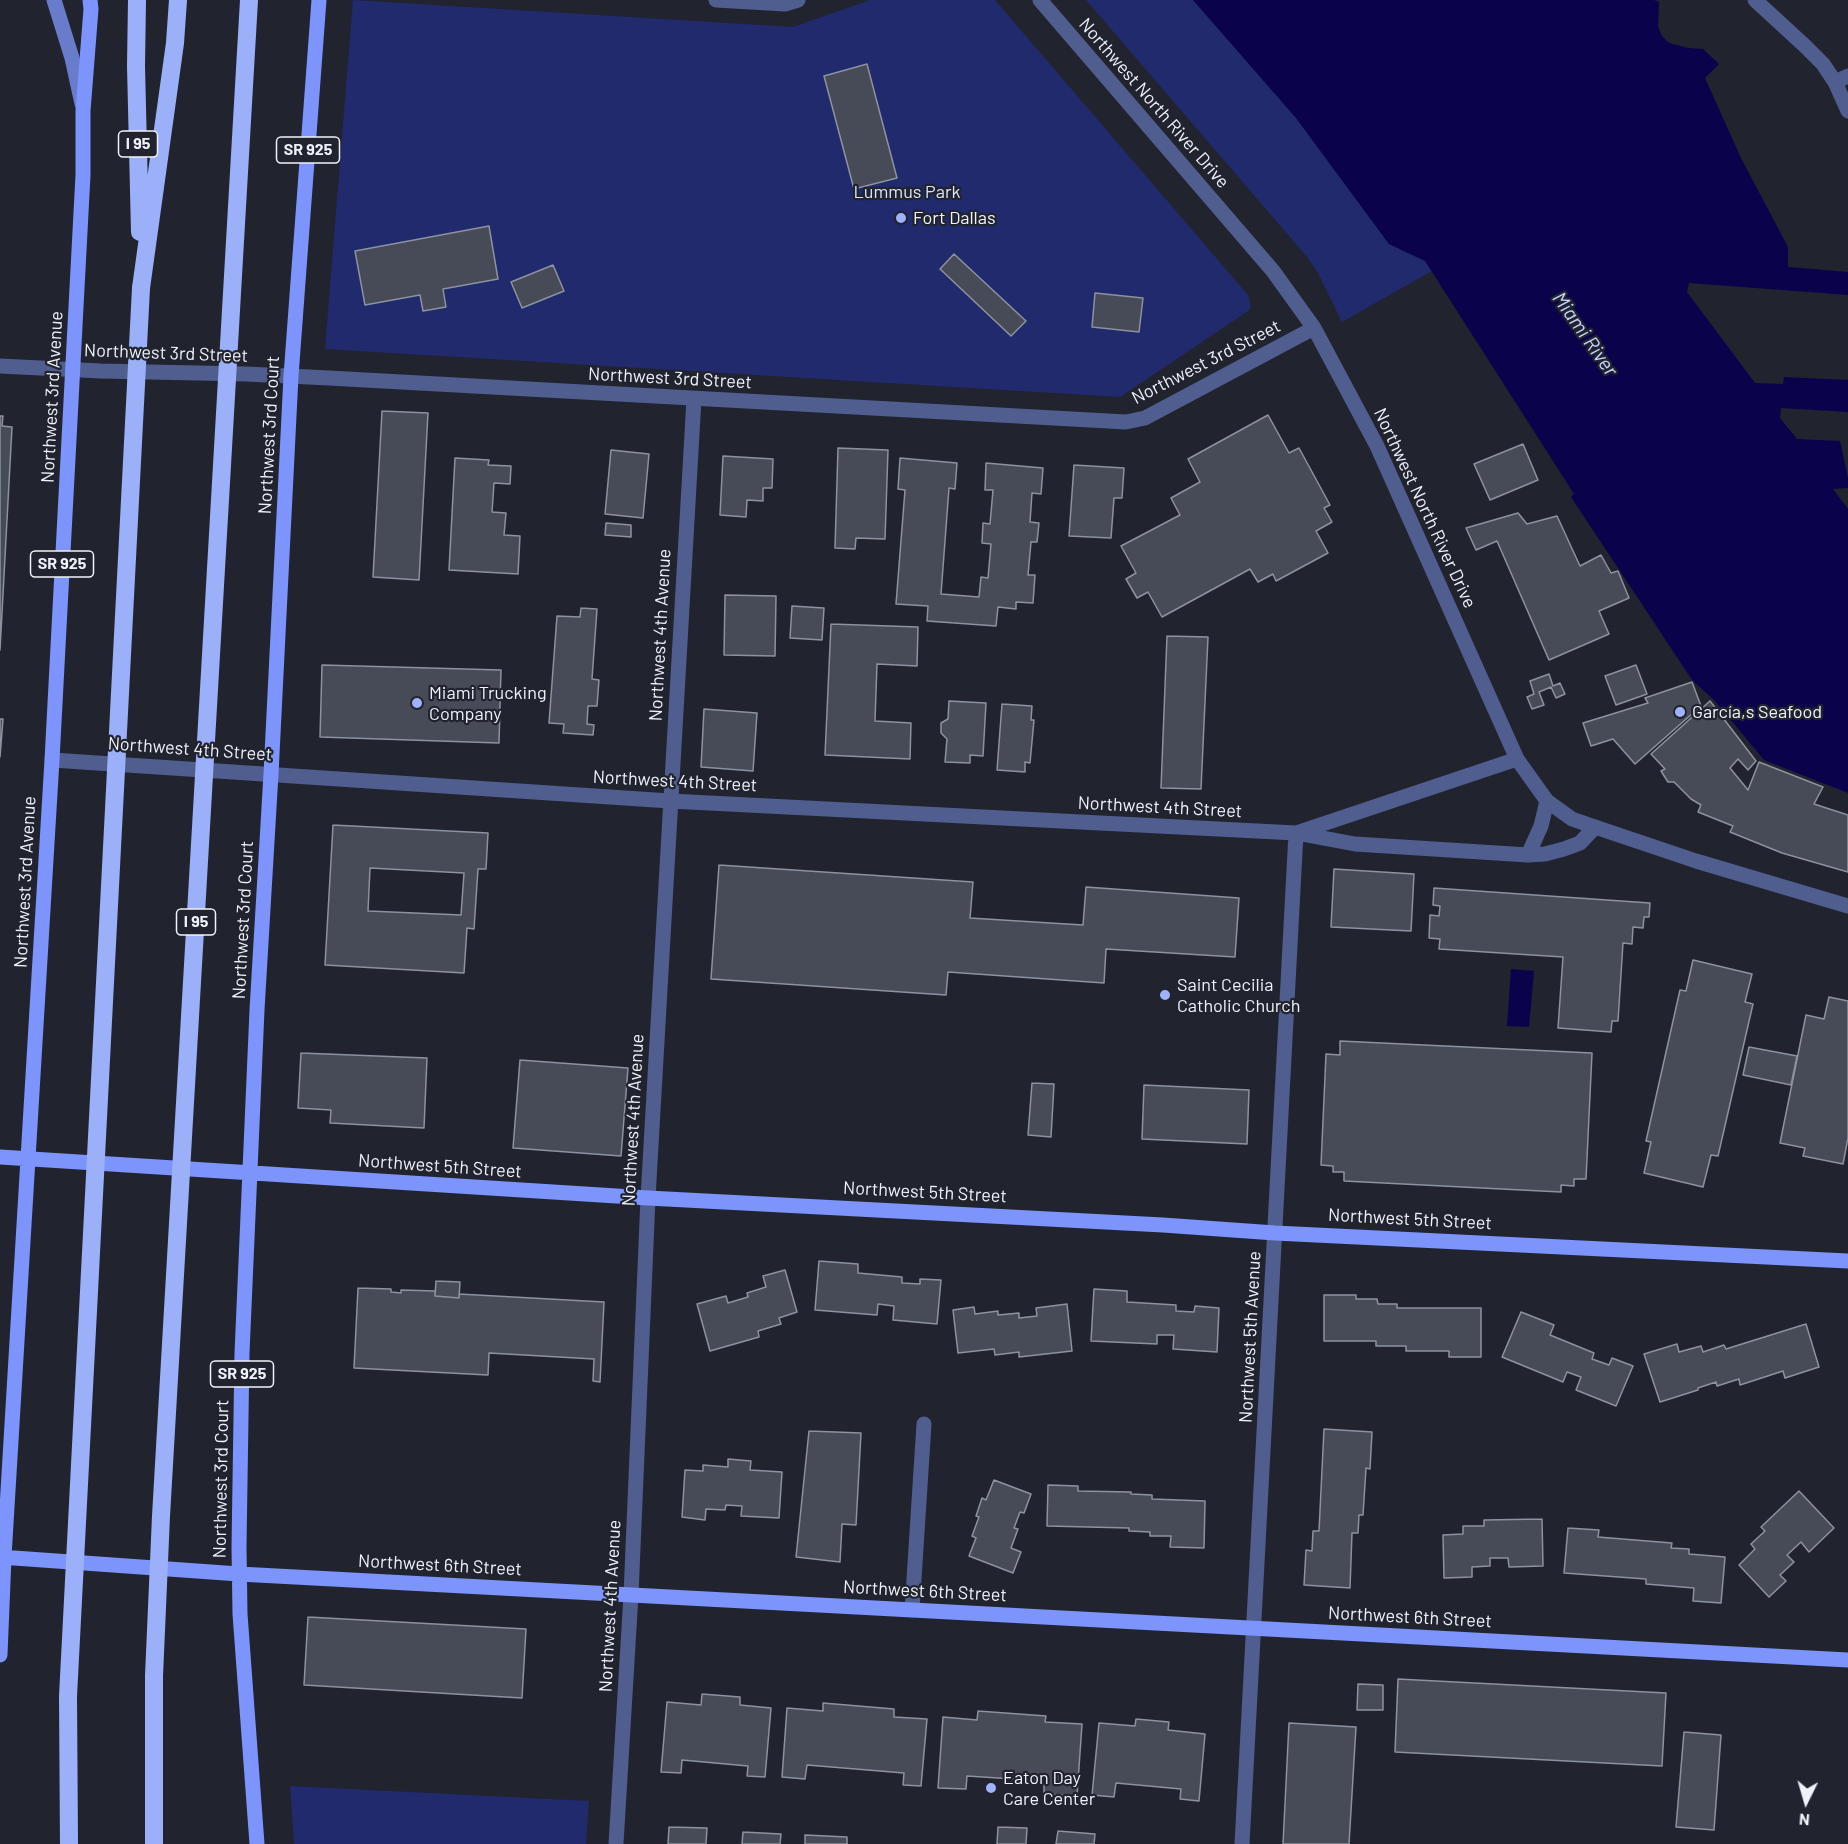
<!DOCTYPE html>
<html>
<head>
<meta charset="utf-8">
<style>
  body { margin:0 }
  #map { position:relative; width:1848px; height:1844px; overflow:hidden; background:#21242f; font-family:Barlow,sans-serif }
  canvas { display:block }
  .north { position:absolute; left:1776px; top:1772px; width:60px; height:60px; -webkit-text-stroke:4px #21242f; paint-order:stroke; rotate:185deg; font-size:16px; font-weight:700; line-height:24px; text-align:center; color:#eff2f9 }
  .north::after { content:''; display:block; margin:auto; width:21px; height:27px; background:#eff2f9; clip-path:polygon(50% 0,100% 100%,50% 72%,0 100%) }
</style>
</head>
<body>
<div id="map">
<canvas width="1848" height="1844"></canvas>
<div class="north">N</div>
</div>
<script>
const ctx = document.querySelector('canvas').getContext('2d');
ctx.lineJoin = 'round';
function fillPath(path, color) { ctx.fillStyle = color; ctx.fill(path, 'evenodd'); }
const shape = rows => new Path2D(rows.map(r => 'M' + r).join(''));
function stroke(path, color, width, dash) { ctx.strokeStyle = color; ctx.lineWidth = width; ctx.lineCap = dash ? 'butt' : 'round'; ctx.setLineDash(dash || []); ctx.stroke(path); }
function label(font, color, halo, rows, align = 'center') {
  ctx.font = font + ' Barlow,sans-serif'; ctx.lineWidth = 4.5; ctx.setLineDash([]); ctx.textBaseline = 'middle'; ctx.strokeStyle = halo; ctx.fillStyle = color; for (const [text, x, y, turn = 0] of rows) {
    ctx.save(); ctx.translate(x, y); ctx.rotate((+turn || 0) * Math.PI / 180); ctx.textAlign = isNaN(turn) ? turn : align; if (halo) ctx.strokeText(text, 0, 0); ctx.fillText(text, 0, 0); ctx.restore();
  }
}
fillPath(shape([
  [353,0,793,27,870,0,995,0,1248,295,1251,307,1248,311,1120,397,325,349],
  [1086,0,1193,0,1296,118,1389,244,1425,261,1432,271,1342,322,1318,273,1308,258],
  [290,1786,589,1801,586,1844,294,1844]
]), '#202a6c');
fillPath(shape([
  [1193,0,1654,0,1659,2,1658,26,1662,36,1669,43,1688,48,1703,49,1719,64,1705,78,1741,158,1788,247,1788,267,1848,272,1848,295,1689,283,1687,292,1755,383,1783,384,1784,377,1848,380,1848,412,1781,408,1780,418,1797,439,1840,441,1848,478,1848,488,1833,489,1848,509,1848,793,1764,760,1715,701,1692,680,1571,497,1574,494,1425,261,1389,244,1296,118],
  [1511,969,1534,971,1529,1027,1507,1026]
]), '#0a024b');
const building = shape([
  [867,64,897,178,854,189,824,76,867,64],
  [489,226,498,279,443,289,446,307,423,311,420,295,365,305,355,251,489,226],
  [954,254,1026,321,1011,336,940,269,954,254],
  [553,265,564,291,522,308,511,282,553,265],
  [1095,293,1143,298,1139,332,1092,327,1095,293],
  [382,411,428,413,419,580,373,577,382,411],
  [1268,415,1289,453,1299,448,1330,505,1324,508,1332,522,1316,531,1328,553,1276,581,1273,574,1258,582,1250,569,1162,617,1148,592,1137,598,1126,579,1136,573,1121,546,1180,515,1171,498,1200,482,1188,459,1268,415],
  [0,416,3,416,2,426,12,427,0,650,0,416],
  [1523,444,1538,480,1490,500,1474,464,1523,444],
  [838,448,888,450,885,539,856,538,855,549,835,548,838,448],
  [611,450,649,454,643,518,605,514,611,450],
  [723,456,773,459,772,488,763,488,763,501,747,500,746,517,720,515,723,456],
  [455,458,489,460,488,465,511,466,510,484,494,483,492,512,506,513,504,535,520,536,518,574,449,570,455,458],
  [900,458,957,463,955,489,949,488,941,594,979,597,981,577,988,578,991,544,982,543,983,523,990,524,993,490,985,490,986,463,1043,468,1041,494,1032,493,1030,522,1039,523,1037,542,1031,542,1028,575,1035,575,1033,603,1016,602,1016,609,998,607,996,626,927,621,928,606,896,604,905,490,898,489,900,458],
  [1074,465,1124,468,1122,498,1114,498,1111,538,1069,536,1074,465],
  [1518,513,1527,524,1557,516,1580,566,1601,555,1611,573,1618,571,1629,598,1599,611,1609,634,1549,660,1497,541,1476,550,1466,528,1518,513],
  [606,523,631,525,631,537,605,535,606,523],
  [725,595,776,596,775,656,724,655,725,595],
  [792,606,824,608,822,640,790,638,792,606],
  [581,608,597,609,592,679,599,680,597,706,588,706,587,724,594,725,593,735,563,733,564,724,549,723,557,616,580,617,581,608],
  [831,624,918,627,917,666,877,664,875,721,911,723,910,759,825,755,831,624],
  [1167,636,1208,637,1201,789,1161,788,1167,636],
  [322,665,501,670,499,743,320,737,322,665],
  [1636,665,1647,694,1616,705,1605,676,1636,665],
  [1549,674,1553,686,1560,683,1565,694,1556,698,1551,687,1539,692,1544,705,1532,709,1527,697,1534,694,1530,681,1549,674],
  [1692,682,1701,706,1635,764,1613,739,1591,746,1583,723,1648,703,1645,698,1692,682],
  [949,701,986,703,983,756,970,755,970,763,945,762,947,739,941,733,941,723,948,719,949,701],
  [1710,701,1756,761,1748,770,1738,759,1730,768,1748,790,1759,762,1823,787,1814,804,1848,815,1848,872,1782,853,1730,832,1733,826,1698,812,1701,805,1691,799,1674,782,1668,782,1661,771,1665,769,1651,754,1710,701],
  [1002,704,1032,706,1031,720,1034,720,1030,763,1025,762,1025,772,997,770,1002,704],
  [704,709,757,713,753,771,701,767,704,709],
  [0,719,3,719,0,757,0,719],
  [333,825,488,833,486,869,478,869,474,929,467,928,464,973,325,965,333,825],
  [370,868,464,873,461,915,368,911,370,868],
  [719,865,973,882,970,918,1083,925,1086,887,1239,898,1235,957,1106,949,1104,983,948,972,946,995,711,979,719,865],
  [1334,869,1414,874,1411,931,1331,927,1334,869],
  [1434,888,1650,903,1649,917,1644,917,1643,928,1633,927,1632,944,1623,943,1618,1021,1612,1021,1611,1032,1558,1028,1563,957,1439,949,1440,939,1429,938,1430,915,1439,916,1440,906,1433,905,1434,888],
  [1693,960,1752,974,1745,1002,1753,1004,1718,1156,1711,1155,1703,1187,1644,1173,1651,1142,1646,1141,1680,990,1686,991,1693,960],
  [1829,997,1848,1001,1848,1138,1843,1164,1803,1156,1805,1148,1780,1143,1806,1015,1824,1019,1829,997],
  [1340,1041,1592,1053,1586,1179,1574,1179,1574,1186,1561,1185,1561,1192,1344,1181,1344,1172,1333,1172,1333,1166,1321,1165,1326,1054,1340,1055,1340,1041],
  [1749,1047,1797,1056,1791,1085,1743,1075,1749,1047],
  [301,1053,427,1058,424,1128,330,1123,331,1110,298,1108,301,1053],
  [520,1060,628,1068,621,1156,513,1148,520,1060],
  [1032,1083,1054,1084,1051,1137,1028,1135,1032,1083],
  [1144,1085,1249,1090,1247,1144,1142,1139,1144,1085],
  [819,1261,858,1264,858,1273,902,1277,902,1283,920,1284,920,1279,941,1280,937,1324,893,1320,894,1306,878,1304,877,1315,815,1310,819,1261],
  [785,1270,797,1312,779,1318,781,1324,758,1331,759,1337,710,1351,697,1304,726,1296,728,1303,748,1297,747,1293,766,1287,763,1276,785,1270],
  [436,1281,460,1282,459,1298,435,1296,436,1281],
  [358,1288,391,1289,391,1292,401,1293,401,1290,435,1291,435,1296,459,1298,459,1294,604,1302,600,1382,593,1381,594,1359,489,1353,488,1375,354,1368,358,1288],
  [1094,1289,1127,1291,1127,1302,1176,1305,1176,1311,1194,1312,1195,1306,1219,1308,1217,1352,1173,1349,1174,1335,1157,1335,1157,1344,1091,1341,1094,1289],
  [1324,1295,1356,1295,1356,1299,1377,1299,1378,1304,1397,1304,1397,1308,1481,1308,1481,1357,1449,1357,1449,1351,1406,1351,1406,1346,1376,1346,1376,1341,1324,1341,1324,1295],
  [1067,1304,1072,1351,1019,1357,1019,1352,995,1355,994,1349,958,1353,953,1310,974,1307,975,1314,998,1311,998,1315,1019,1313,1019,1318,1037,1316,1036,1308,1067,1304],
  [1521,1312,1554,1325,1550,1335,1594,1353,1592,1359,1609,1365,1612,1358,1633,1366,1616,1406,1576,1390,1581,1377,1567,1372,1563,1382,1502,1357,1521,1312],
  [1806,1324,1819,1367,1785,1378,1783,1371,1740,1385,1739,1379,1717,1386,1716,1382,1698,1388,1698,1390,1660,1402,1644,1354,1677,1344,1679,1352,1701,1346,1703,1352,1724,1345,1726,1349,1806,1324],
  [1324,1429,1372,1432,1370,1469,1366,1468,1363,1515,1359,1515,1358,1533,1352,1533,1350,1588,1304,1585,1306,1550,1312,1551,1313,1531,1319,1531,1324,1429],
  [809,1431,861,1433,856,1525,842,1524,840,1562,796,1557,809,1431],
  [728,1459,751,1461,750,1470,782,1472,779,1518,741,1516,742,1506,726,1505,725,1510,706,1509,705,1520,682,1517,685,1470,703,1471,703,1465,728,1467,728,1459],
  [994,1480,1031,1494,1024,1513,1020,1512,1014,1528,1018,1529,1011,1548,1021,1552,1013,1573,969,1556,976,1538,972,1536,979,1517,976,1516,982,1498,986,1500,994,1480],
  [1048,1485,1078,1486,1078,1491,1131,1492,1131,1494,1152,1495,1152,1499,1205,1501,1204,1548,1170,1547,1171,1536,1150,1536,1150,1532,1129,1531,1129,1528,1047,1526,1048,1485],
  [1799,1491,1834,1528,1809,1552,1801,1542,1787,1555,1794,1562,1780,1575,1786,1581,1769,1597,1739,1565,1755,1549,1751,1544,1765,1531,1761,1527,1799,1491],
  [1542,1519,1543,1566,1509,1567,1508,1558,1490,1558,1490,1566,1472,1567,1472,1577,1444,1578,1443,1535,1463,1534,1463,1526,1484,1526,1484,1520,1542,1519],
  [1568,1528,1599,1530,1598,1537,1672,1543,1671,1548,1689,1549,1689,1554,1725,1557,1721,1603,1693,1601,1694,1588,1646,1584,1646,1579,1564,1573,1568,1528],
  [308,1617,526,1629,522,1698,304,1685,308,1617],
  [1398,1679,1666,1693,1662,1766,1395,1752,1398,1679],
  [1358,1684,1383,1685,1383,1710,1357,1710,1358,1684],
  [702,1694,740,1697,740,1705,771,1708,765,1777,747,1776,748,1766,682,1760,681,1773,661,1772,667,1702,701,1705,702,1694],
  [823,1703,894,1709,894,1717,927,1719,921,1786,903,1785,904,1773,807,1765,805,1779,782,1777,787,1708,823,1711,823,1703],
  [978,1711,1046,1716,1045,1722,1082,1724,1077,1796,1044,1794,1044,1781,967,1776,966,1789,938,1788,943,1717,977,1720,978,1711],
  [1136,1719,1169,1722,1168,1730,1205,1734,1199,1801,1180,1799,1181,1789,1116,1783,1114,1797,1092,1795,1099,1723,1135,1726,1136,1719],
  [1289,1723,1356,1727,1349,1844,1283,1844,1289,1723],
  [1684,1732,1721,1735,1714,1830,1676,1827,1684,1732],
  [669,1827,707,1828,706,1844,668,1844,669,1827],
  [998,1827,1027,1828,1026,1844,997,1844,998,1827],
  [1058,1831,1095,1834,1094,1844,1056,1844,1058,1831],
  [743,1832,781,1834,780,1844,742,1844,743,1832],
  [805,1835,847,1837,847,1844,805,1844,805,1835]
]);
fillPath(building, '#474b57');
stroke(building, '#8d92a0', 1.5);
stroke(shape([
  [1835,82,1848,76],
  [52,760,670,801,1296,833,1355,844,1528,855,1545,854,1564,849,1580,843,1595,827],
  [1296,833,1517,759],
  [1528,855,1541,826,1547,801],
  [912,1610,924,1424],
  [616,1844,631,1595,648,1198,694,399],
  [1242,1844,1296,833]
]), '#505d8f', 15);
stroke(shape([
  [716,0,785,4,798,0],
  [1040,0,1273,271,1314,328,1377,446,1517,759,1547,801,1572,819,1595,827,1696,861,1848,906],
  [1755,0,1805,46,1823,64,1835,82,1848,111],
  [0,366,101,371,246,374,329,378,1126,422,1145,418,1314,328]
]), '#505d8f', 15);
stroke(shape([
  [54,0,72,58,82,104]
]), '#697ccc', 15);
stroke(shape([
  [0,1157,648,1198,1163,1225,1275,1233,1848,1261],
  [0,1557,239,1574,1848,1660],
  [0,1655,4,1557,52,760,83,175,83,111,91,9,90,0],
  [257,1844,240,1614,239,1547,242,1353,257,1010,271,774,291,376,319,0]
]), '#7c94fc', 15);
stroke(shape([
  [137,0,136,66,140,232],
  [141,288,175,43,178,0]
]), '#9cb0fa', 18);
stroke(shape([
  [69,1844,68,1696,141,288],
  [154,1844,154,1676,161,1516,249,0]
]), '#9cb0fa', 18);
for (const [x, y, r, color] of [
  [901,218,6,"#9fb3fd"],
  [417,703,6,"#9fb3fd"],
  [1680,712,6,"#9fb3fd"],
  [1165,995,6,"#9fb3fd"],
  [991,1788,6,"#9fb3fd"]
]) { const dot = new Path2D(); dot.arc(x, y, r, 0, 2 * Math.PI); ctx.fillStyle = color; ctx.fill(dot); stroke(dot, '#21242f', 2); }
for (const [x, y, w] of [
  [138,144,39],
  [308,150,63],
  [62,564,63],
  [196,922,39],
  [242,1374,63]
]) { const box = new Path2D(); box.roundRect(x - w / 2, y - 13, w, 26, 4.5); ctx.fillStyle = '#21242f'; ctx.fill(box); stroke(box, '#eff2f9', 1.5); }
label('bold 16px', '#eff2f9', null, [
  ["I 95",138,144],
  ["SR 925",308,150],
  ["SR 925",62,564],
  ["I 95",196,922],
  ["SR 925",242,1374]
]);
label('18px', '#eff2f9', '#21242f', [
  ["Northwest North River Drive",1154,103,49],
  ["Northwest 3rd Street",166,353,2],
  ["Northwest 3rd Street",1206,362,-27],
  ["Northwest 3rd Street",670,378,3],
  ["Northwest 3rd Avenue",52,397,-87],
  ["Northwest 3rd Court",269,435,-87],
  ["Northwest North River Drive",1425,508,65],
  ["Northwest 4th Avenue",660,635,-87],
  ["Northwest 4th Street",190,749,4],
  ["Northwest 4th Street",675,781,3],
  ["Northwest 4th Street",1160,807,3],
  ["Northwest 3rd Avenue",25,882,-87],
  ["Northwest 3rd Court",243,920,-87],
  ["Northwest 4th Avenue",633,1120,-87],
  ["Northwest 5th Street",440,1166,4],
  ["Northwest 5th Street",925,1192,3],
  ["Northwest 5th Street",1410,1219,3],
  ["Northwest 5th Avenue",1250,1337,-87],
  ["Northwest 3rd Court",221,1479,-89],
  ["Northwest 6th Street",440,1565,3],
  ["Northwest 6th Street",925,1591,3],
  ["Northwest 4th Avenue",610,1606,-87],
  ["Northwest 6th Street",1410,1617,3]
]);
label('18px', '#dde4f9', '#21242f', [
  ["Lummus Park",907,192]
]);
label('18px', '#eff2f9', '#21242f', [
  ["Fort Dallas",913,218],
  ["Miami Trucking",429,693],
  ["Company",429,714],
  ["García,s Seafood",1692,712],
  ["Saint Cecilia",1177,985],
  ["Catholic Church",1177,1006],
  ["Eaton Day",1003,1778],
  ["Care Center",1003,1799]
], 'left');
label('italic 20px', '#c7d3fe', '#21242f', [
  ["Miami River",1585,334,55]
]);
</script>
</body>
</html>
